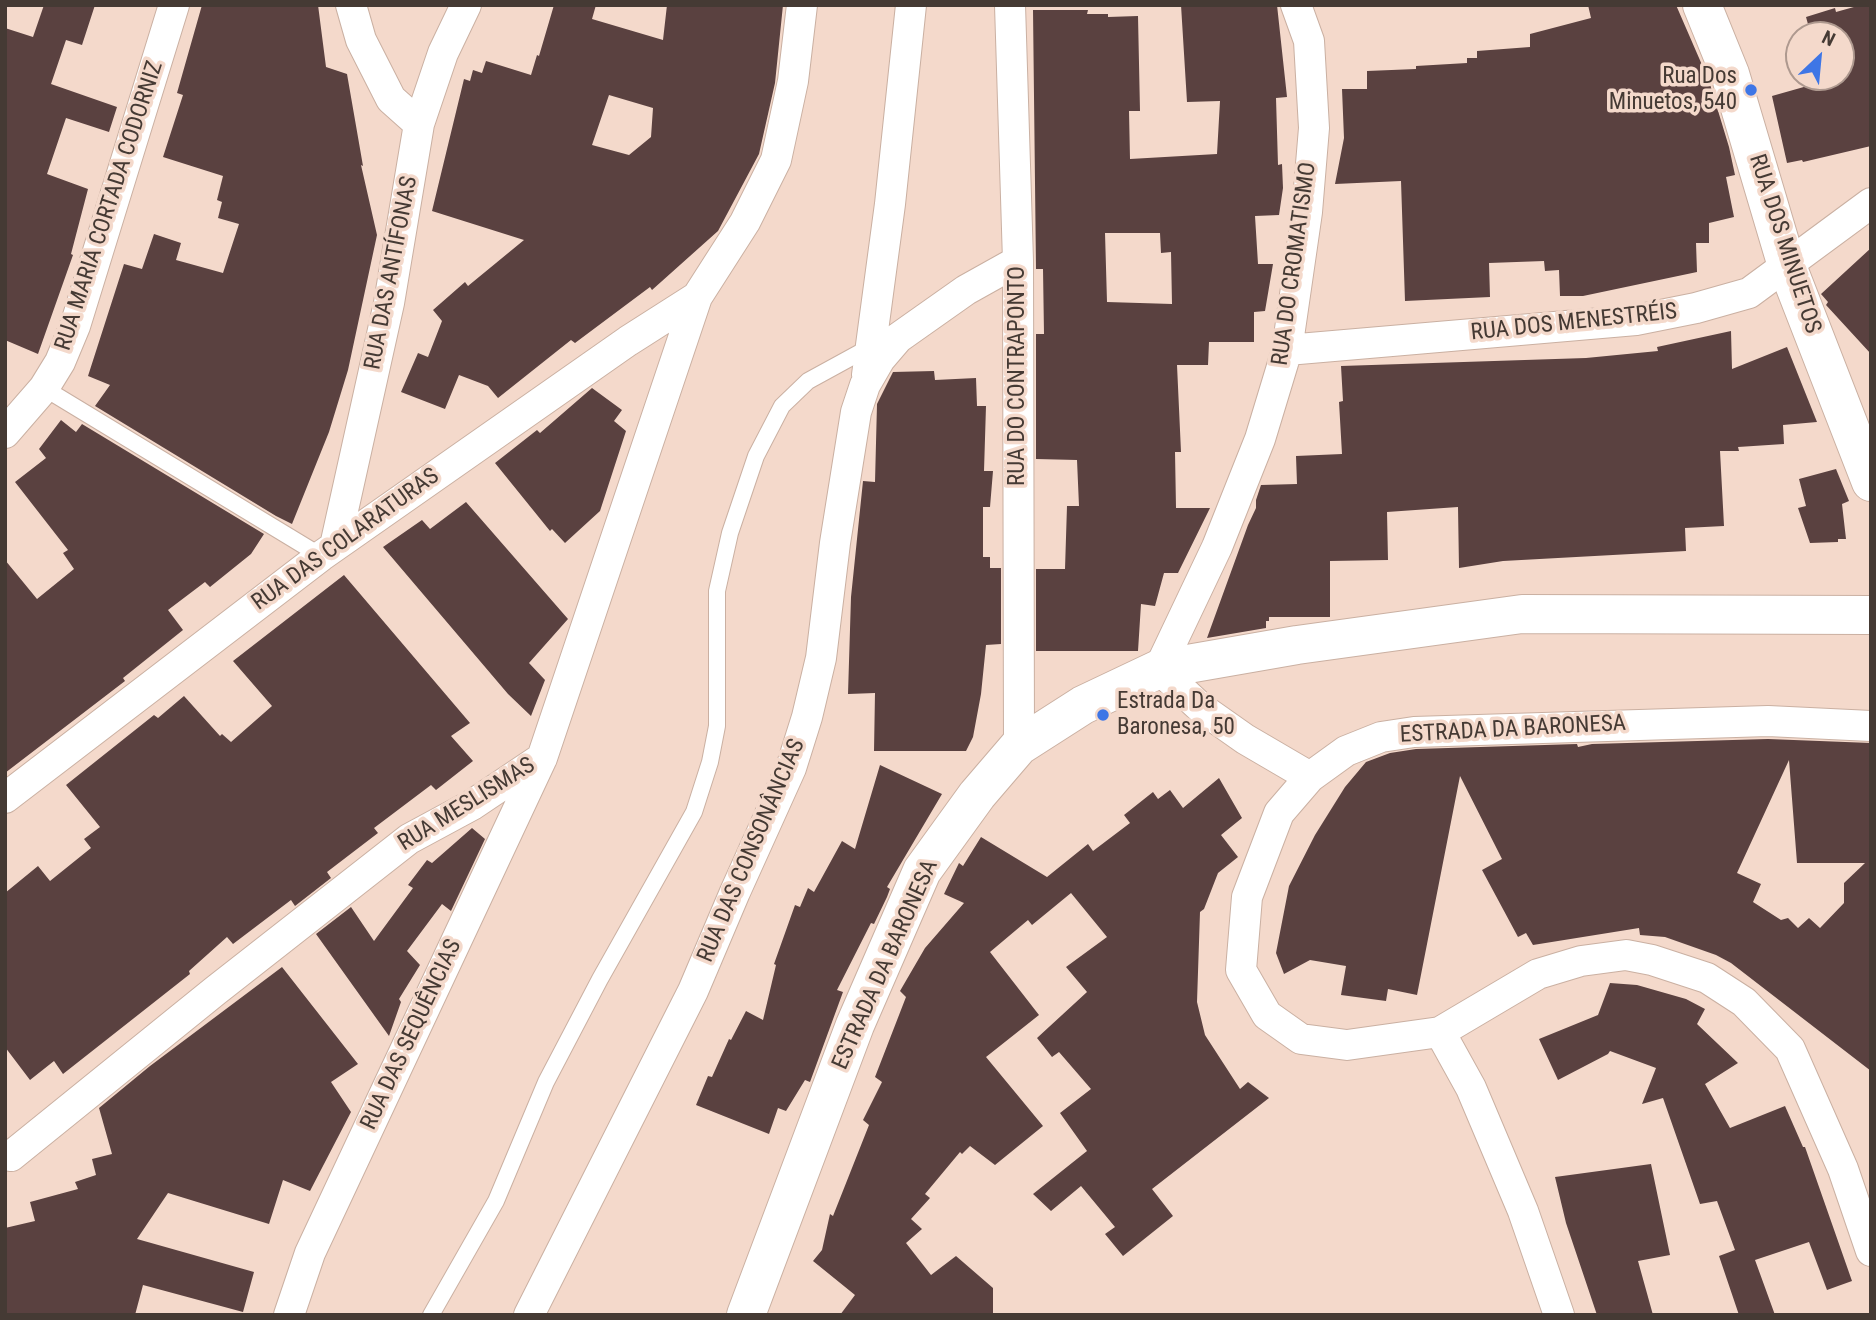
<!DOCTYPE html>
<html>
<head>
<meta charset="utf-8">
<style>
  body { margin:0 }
  #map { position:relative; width:1876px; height:1320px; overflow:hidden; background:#f4d9cb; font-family:"Roboto Condensed",sans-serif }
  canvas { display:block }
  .frame { position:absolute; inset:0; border:7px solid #453a34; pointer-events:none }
  .north { position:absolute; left:1785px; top:21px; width:70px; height:70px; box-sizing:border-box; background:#f4d9cb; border:2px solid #ae998f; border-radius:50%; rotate:26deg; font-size:19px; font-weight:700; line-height:28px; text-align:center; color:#453a34 }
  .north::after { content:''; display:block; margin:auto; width:24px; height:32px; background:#3e76e6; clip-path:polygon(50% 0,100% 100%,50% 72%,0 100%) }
</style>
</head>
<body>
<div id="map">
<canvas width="1876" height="1320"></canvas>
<div class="frame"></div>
<div class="north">N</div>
</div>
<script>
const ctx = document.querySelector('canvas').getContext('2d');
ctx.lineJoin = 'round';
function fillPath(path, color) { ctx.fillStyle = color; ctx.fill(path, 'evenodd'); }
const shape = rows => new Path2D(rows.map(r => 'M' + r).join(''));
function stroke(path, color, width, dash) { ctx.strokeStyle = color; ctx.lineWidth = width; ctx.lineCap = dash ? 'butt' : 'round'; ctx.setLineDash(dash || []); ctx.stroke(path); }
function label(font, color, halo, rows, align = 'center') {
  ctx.font = font + ' "Roboto Condensed",sans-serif'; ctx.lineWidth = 7; ctx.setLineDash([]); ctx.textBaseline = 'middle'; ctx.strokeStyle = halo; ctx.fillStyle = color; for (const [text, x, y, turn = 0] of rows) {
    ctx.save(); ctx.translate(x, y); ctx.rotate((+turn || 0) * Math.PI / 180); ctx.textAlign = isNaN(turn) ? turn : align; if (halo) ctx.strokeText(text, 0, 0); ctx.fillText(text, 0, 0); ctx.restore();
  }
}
fillPath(shape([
  [44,5,95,5,82,45,66,40,51,84,117,107,109,132,66,118,47,174,88,189,71,254,73,255,38,354,5,340,5,28,33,37],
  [202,5,318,5,326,67,347,74,363,166,361,165,377,235,348,370,329,432,292,524,276,516,95,406,110,385,88,376,124,264,142,269,154,234,181,243,176,260,223,273,239,224,218,218,222,202,217,200,223,176,163,157,183,95,177,93],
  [554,5,596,5,592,19,663,40,667,5,783,5,775,83,759,154,718,231,652,290,650,287,575,343,571,340,498,398,488,386,459,375,445,409,401,392,418,353,428,357,442,321,433,310,465,282,468,286,524,240,432,211,464,79,470,81,473,70,482,73,486,61,531,75,537,55,539,56],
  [609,95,653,108,651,137,629,155,592,145],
  [1181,5,1277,5,1287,97,1276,98,1278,165,1282,164,1283,188,1279,215,1255,216,1258,264,1273,264,1265,311,1254,312,1254,342,1209,342,1208,365,1177,365,1181,452,1175,452,1176,508,1210,508,1178,573,1164,573,1155,606,1141,604,1138,651,1036,651,1036,569,1065,569,1067,506,1079,506,1077,460,1036,459,1036,334,1044,334,1043,269,1036,269,1033,10,1088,10,1087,14,1108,14,1108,17,1138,16,1140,111,1129,111,1130,159,1217,154,1220,101,1187,102],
  [1105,233,1160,233,1161,253,1171,252,1172,304,1107,302],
  [1588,5,1676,5,1709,81,1729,147,1735,175,1726,177,1734,217,1709,223,1709,243,1696,243,1697,272,1583,296,1560,296,1559,270,1545,271,1544,261,1489,263,1490,297,1405,301,1401,181,1335,184,1344,138,1342,89,1367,89,1367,71,1416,69,1416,66,1467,63,1467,58,1477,58,1477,51,1530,47,1530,34,1591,18],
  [1861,5,1871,5,1871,146,1803,162,1802,160,1787,163,1772,96,1825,81,1824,77,1841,77,1841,35,1811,35,1806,17,1835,8,1836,12],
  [1871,248,1871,354,1826,305,1828,302,1821,294],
  [1731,331,1732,369,1787,347,1817,422,1783,425,1784,444,1738,447,1739,451,1720,451,1724,526,1685,528,1686,551,1503,561,1459,568,1458,507,1387,512,1388,560,1330,561,1330,617,1269,617,1269,621,1266,621,1266,628,1207,638,1248,525,1256,508,1256,500,1261,485,1297,484,1296,456,1342,454,1339,402,1343,401,1341,366,1586,358,1658,351,1657,347],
  [934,371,935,380,976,378,977,406,986,406,984,471,993,471,990,507,983,507,983,557,990,557,990,568,1001,568,1001,644,986,645,981,694,973,737,966,751,874,751,875,693,848,694,851,597,863,481,875,482,877,404,893,372],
  [592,388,622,410,614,421,626,431,600,511,565,543,552,529,550,531,495,463,537,430,540,433],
  [61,420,76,432,82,424,264,534,251,554,210,587,205,582,168,610,183,630,123,678,125,681,5,773,5,560,37,599,74,569,63,553,68,550,15,482,46,458,39,449],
  [1836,469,1849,501,1842,504,1846,539,1838,539,1838,542,1810,543,1798,508,1806,506,1799,479],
  [466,502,568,619,529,663,545,680,531,716,508,694,383,547,422,520,430,529],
  [344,575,470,723,451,736,473,761,436,790,431,785,374,828,378,833,327,872,331,878,295,906,291,900,233,944,227,937,189,971,190,974,63,1074,54,1061,30,1080,5,1047,5,893,38,866,50,881,91,848,84,839,100,827,66,785,154,715,158,718,184,696,220,736,222,734,231,742,272,706,233,661],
  [1768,739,1871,743,1871,1071,1731,963,1716,955,1665,937,1640,935,1639,928,1533,945,1526,933,1518,937,1482,870,1502,859,1460,776,1417,995,1388,989,1386,1001,1341,995,1346,966,1310,960,1284,974,1276,953,1289,886,1315,835,1345,787,1366,762,1390,753,1416,749,1577,744,1578,747,1592,744],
  [1789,760,1797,863,1865,863,1844,883,1844,903,1820,928,1809,918,1798,928,1788,918,1781,920,1753,902,1761,884,1737,873],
  [880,765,942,794,887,887,890,889,887,897,874,924,871,923,837,990,843,992,810,1082,805,1080,786,1111,778,1108,769,1134,696,1105,708,1076,712,1077,729,1039,731,1040,746,1011,763,1020,776,965,774,964,795,905,800,907,808,888,814,892,842,841,855,849],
  [1219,778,1242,818,1221,835,1238,857,1218,873,1204,909,1200,912,1197,1002,1205,1035,1240,1089,1248,1082,1269,1098,1152,1189,1173,1216,1123,1256,1105,1234,1115,1227,1081,1186,1051,1211,1033,1194,1087,1151,1060,1113,1091,1089,1059,1052,1052,1057,1037,1038,1087,992,1066,967,1107,937,1071,893,1032,925,1028,920,990,952,1039,1015,986,1057,1043,1126,995,1165,970,1146,962,1154,960,1152,925,1194,930,1198,911,1219,922,1229,906,1243,931,1275,956,1256,993,1288,993,1315,840,1315,855,1295,813,1261,822,1250,830,1214,833,1216,869,1125,863,1120,882,1082,875,1077,906,997,900,991,925,948,964,903,944,894,959,863,963,866,981,837,1047,877,1088,844,1093,851,1130,823,1124,815,1153,792,1158,799,1170,790,1183,808],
  [472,828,485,839,451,911,442,904,407,951,420,965,399,999,401,1002,389,1036,316,934,351,907,374,941,413,888,408,885,427,860,432,863],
  [282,967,358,1064,331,1082,351,1112,310,1191,283,1180,269,1224,168,1193,137,1239,254,1272,243,1312,143,1285,135,1315,5,1315,5,1228,35,1221,30,1202,78,1189,75,1182,96,1175,92,1159,112,1154,99,1108,150,1066],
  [1610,983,1637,985,1686,999,1705,1009,1697,1024,1738,1063,1705,1084,1730,1128,1785,1106,1803,1147,1805,1147,1852,1281,1827,1290,1809,1242,1755,1260,1775,1315,1739,1315,1719,1256,1735,1250,1717,1201,1700,1204,1663,1098,1642,1104,1656,1068,1610,1051,1608,1054,1558,1080,1539,1039,1598,1015],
  [1651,1164,1670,1255,1638,1261,1653,1315,1597,1315,1566,1223,1555,1177]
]), '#5a4140');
const lane = shape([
  [44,388,321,556],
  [431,1315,496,1201,546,1082,600,979,694,812,710,762,717,726,717,591,730,533,756,456,782,406,808,381,872,346]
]);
const street = shape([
  [351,5,361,40,391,99,419,124],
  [1010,5,1018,261,1019,746],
  [1296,5,1309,41,1314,128,1307,212,1287,350,1260,439,1217,547,1159,669,1201,708,1245,739,1310,777,1346,751,1381,737,1414,732,1768,721,1871,726],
  [1287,350,1636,320,1696,308,1749,293,1871,203],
  [867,375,890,204,911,5],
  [5,433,44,388,60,362,75,326,174,5],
  [335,546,389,303,419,124,443,53,466,5],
  [1310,777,1279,813,1247,897,1241,970,1267,1015,1301,1039,1347,1045,1440,1032,1471,1088,1523,1211,1559,1315],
  [5,798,321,556,628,341,697,297],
  [1440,1032,1538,974,1581,961,1626,955,1652,960,1707,978,1744,1002,1790,1049,1843,1169,1871,1251],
  [11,1156,215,991,409,839,472,805,542,758],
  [289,1315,310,1253,542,758,697,297,745,222,776,160,793,81,802,5],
  [529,1315,693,991,735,892,791,768,807,717,821,658,835,543,856,412,865,385,880,359,898,338,966,290,1018,261]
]);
const secondary = shape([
  [1702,5,1730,74,1787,266,1871,482],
  [746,1315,855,1025,922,871,977,795,1019,746,1083,705,1159,669,1297,645,1522,614,1871,615]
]);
stroke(lane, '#cab0a2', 18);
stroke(street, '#cab0a2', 32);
stroke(secondary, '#cab0a2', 40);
stroke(lane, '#fff', 16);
stroke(street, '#fff', 30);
stroke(secondary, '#fff', 38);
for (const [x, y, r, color] of [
  [1751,90,7,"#3e76e6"],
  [1103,715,7,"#3e76e6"]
]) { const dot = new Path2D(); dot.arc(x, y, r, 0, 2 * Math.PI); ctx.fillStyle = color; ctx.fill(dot); stroke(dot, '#f4d9cb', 2.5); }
label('23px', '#453a34', '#f4d9cb', [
  ["Rua Dos",1737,77],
  ["Minuetos, 540",1737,103],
  ["Estrada Da",1117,702,"left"],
  ["Baronesa, 50",1117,728,"left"]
], 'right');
label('23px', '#453a34', '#f4d9cb', [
  ["RUA MARIA CORTADA CODORNIZ",110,206,-72],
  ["RUA DOS MINUETOS",1784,244,72],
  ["RUA DO CROMATISMO",1295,264,-82],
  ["RUA DAS ANTÍFONAS",392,273,-79],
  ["RUA DOS MENESTRÉIS",1574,323,-6],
  ["RUA DO CONTRAPONTO",1018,376,-90],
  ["RUA DAS COLARATURAS",346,540,-36],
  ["ESTRADA DA BARONESA",1513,730,-3],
  ["RUA MESLISMAS",467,805,-32],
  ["RUA DAS CONSONÂNCIAS",752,851,-67],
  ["ESTRADA DA BARONESA",886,965,-66],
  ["RUA DAS SEQUÊNCIAS",412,1035,-65]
]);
</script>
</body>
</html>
